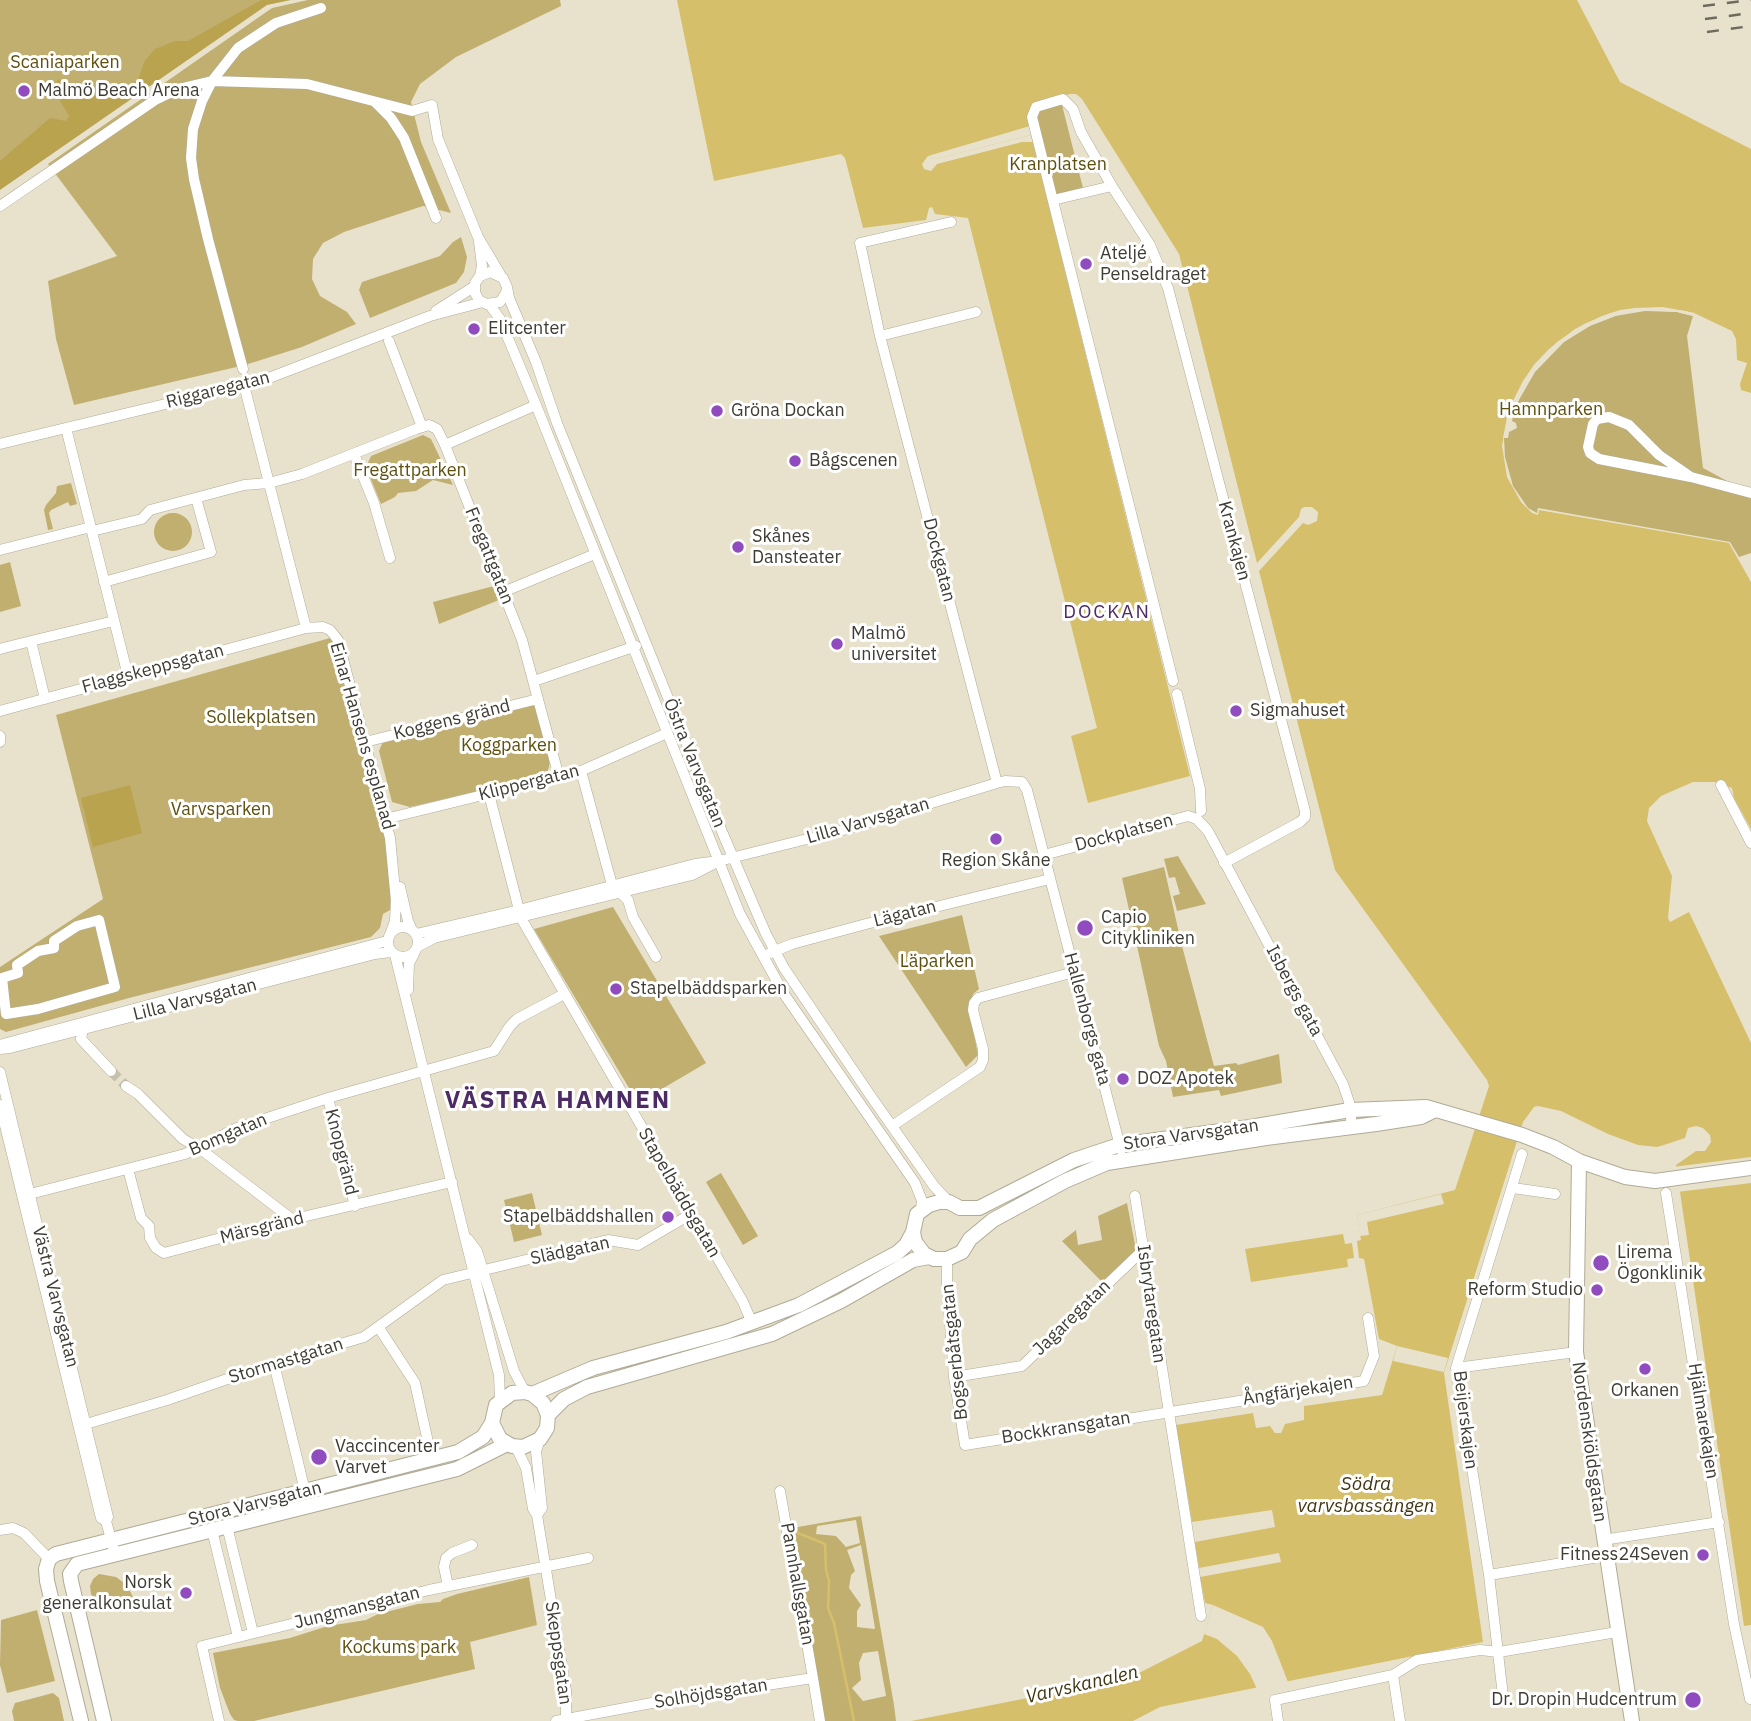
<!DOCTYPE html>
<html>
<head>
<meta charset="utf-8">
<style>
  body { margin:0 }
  canvas { display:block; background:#e8e2cd }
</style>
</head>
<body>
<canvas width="1751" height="1721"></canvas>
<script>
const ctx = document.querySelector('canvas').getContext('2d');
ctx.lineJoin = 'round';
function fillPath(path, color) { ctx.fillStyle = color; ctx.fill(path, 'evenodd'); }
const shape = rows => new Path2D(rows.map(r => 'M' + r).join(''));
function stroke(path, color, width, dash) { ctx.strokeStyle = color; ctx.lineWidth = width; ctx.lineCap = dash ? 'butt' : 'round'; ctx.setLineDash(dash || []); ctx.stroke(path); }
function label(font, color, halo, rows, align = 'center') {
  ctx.font = font + ' "IBM Plex Sans",sans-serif'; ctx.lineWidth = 6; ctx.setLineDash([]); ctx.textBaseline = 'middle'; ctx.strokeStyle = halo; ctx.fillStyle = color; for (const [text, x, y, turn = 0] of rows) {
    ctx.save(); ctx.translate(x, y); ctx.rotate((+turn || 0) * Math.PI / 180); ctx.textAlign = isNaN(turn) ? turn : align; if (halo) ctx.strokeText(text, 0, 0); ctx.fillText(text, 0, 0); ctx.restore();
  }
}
fillPath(shape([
  [0,0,278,0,266,2,0,187],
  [308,0,560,0,561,6,456,57,420,84,411,102,421,142,451,213,423,206,344,232,323,243,313,259,312,279,320,296,347,312,356,324,302,347,245,365,74,405,56,339,48,281,117,256,48,164,272,8],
  [1060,97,1083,188,1047,197,1031,135,1029,112,1031,107],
  [461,237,467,257,464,272,456,283,370,318,359,290,362,282,440,256,453,242],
  [1645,311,1677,312,1693,316,1687,336,1703,468,1751,494,1751,553,1739,557,1730,542,1538,508,1537,513,1528,508,1513,486,1505,457,1504,438,1508,438,1509,432,1517,428,1516,423,1512,421,1516,405,1535,372,1564,342,1590,326,1615,316],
  [423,435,431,439,453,485,433,480,416,491,398,493,395,497,381,504,366,467,371,456],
  [71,483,77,504,70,506,68,502,51,510,49,513,53,529,48,530,44,510,46,505,56,493,57,486],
  '154 532a19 19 0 1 1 38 0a19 19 0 1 1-38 0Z',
  [10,562,21,606,0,612,0,565],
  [494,586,499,600,439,624,433,602],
  [330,638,334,644,389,850,392,873,390,910,383,914,380,928,371,937,129,998,6,1032,0,1029,0,967,103,899,56,715],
  [527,703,538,708,550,762,547,775,410,807,392,802,379,751,384,739],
  [1178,856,1206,904,1177,911,1173,896,1180,894,1175,877,1169,878,1164,859],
  [1164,867,1182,946,1214,1066,1236,1063,1238,1065,1279,1054,1282,1083,1221,1096,1219,1090,1173,1097,1166,1061,1159,1046,1122,878],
  [613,907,706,1063,638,1103,534,929],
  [962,915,979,989,973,994,969,1008,978,1055,966,1067,879,936],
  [721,1173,758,1236,743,1245,706,1182],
  [532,1193,542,1235,514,1242,504,1200],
  [1127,1203,1136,1250,1102,1282,1062,1241,1076,1230,1078,1245,1102,1240,1098,1216],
  [861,1516,894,1705,896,1721,825,1721,792,1528],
  [856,1520,860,1543,846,1547,836,1536,816,1534,817,1526],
  [861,1545,875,1628,874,1629,857,1627,857,1611,861,1605,849,1588,851,1575,855,1571,847,1550],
  [878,1651,886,1696,863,1701,852,1688,861,1680,859,1663,863,1653],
  [99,1574,116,1577,127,1585,133,1597,130,1605,117,1609,97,1602,91,1594,90,1586,93,1579],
  [529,1577,537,1625,470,1642,475,1669,254,1721,238,1721,234,1720,230,1714,220,1688,213,1653,290,1638,328,1626,366,1620,378,1614,418,1604,440,1602,443,1599,457,1594],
  [37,1610,55,1681,7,1693,0,1665,1,1620],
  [53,1693,59,1698,64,1721,14,1721,12,1711,15,1703]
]), '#c1af6f');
fillPath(shape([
  [261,0,291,0,267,5,0,190,0,161,50,118,66,121,69,116,54,90,58,79,77,92,98,96,125,91,138,80,144,62,155,49,175,41,188,41],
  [130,785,142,833,93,847,81,798]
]), '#b9a34f');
fillPath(shape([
  [677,0,1577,0,1620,82,1751,149,1751,393,1741,390,1740,384,1747,363,1737,360,1736,339,1732,331,1694,313,1680,310,1636,308,1620,310,1602,316,1575,329,1549,349,1534,365,1513,401,1507,418,1502,446,1507,477,1521,502,1532,513,1538,515,1539,510,1729,543,1751,582,1751,829,1734,798,1732,788,1715,782,1693,782,1661,796,1649,808,1647,821,1672,876,1668,918,1670,922,1689,912,1751,1043,1751,1625,1744,1626,1676,1165,1696,1151,1705,1151,1711,1142,1710,1135,1703,1128,1696,1126,1688,1128,1685,1138,1664,1145,1657,1147,1638,1145,1608,1134,1561,1111,1538,1106,1534,1107,1523,1122,1444,1373,1483,1642,1160,1707,1133,1721,911,1721,1129,1678,1202,1641,1213,1605,1205,1603,1200,1577,1281,1562,1279,1553,1199,1568,1195,1542,1275,1527,1272,1510,1192,1522,1176,1425,1253,1413,1256,1428,1270,1426,1275,1433,1281,1433,1285,1424,1304,1420,1304,1406,1382,1395,1397,1346,1379,1339,1364,1259,1359,1258,1357,1241,1361,1240,1357,1215,1455,1190,1489,1086,1487,1080,1335,870,1259,571,1303,523,1308,525,1317,521,1318,512,1312,507,1304,507,1301,509,1299,517,1257,563,1179,254,1082,99,1076,94,1070,94,1035,103,1029,112,1031,135,935,159,928,156,922,164,924,169,931,171,937,164,1022,142,1033,142,1190,776,1088,803,1071,736,1097,728,968,218,935,214,932,207,929,208,926,220,863,228,845,158,841,154,714,181],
  [1343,1234,1345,1244,1352,1243,1354,1258,1347,1259,1348,1267,1251,1282,1245,1249]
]), '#d6bf6b');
fillPath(shape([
  [1030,126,1031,135,935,159,928,156],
  [1663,307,1694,313,1693,316,1677,312,1647,310,1621,314,1586,327,1559,345,1537,368,1526,383,1510,421,1506,425,1506,438,1503,438,1507,418,1513,401,1523,381,1534,365,1557,342,1584,324,1611,313,1636,308],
  [1751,1157,1751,1183,1677,1192,1673,1167],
  [1441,1194,1444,1204,1367,1222,1369,1235,1360,1236,1357,1215],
  [1397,1346,1448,1358,1444,1372,1393,1361],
  [1213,1605,1263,1627,1272,1641,1288,1682,1257,1689,1250,1674,1237,1656,1217,1639,1204,1634]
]), '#e8e2cd');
stroke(shape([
  [793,1531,825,1544,826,1570,829,1581,828,1608,834,1623,854,1721]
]), '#d6bf6b', 2.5);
stroke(shape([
  [111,1071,126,1086]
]), '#c6c1ae', 10, [10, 5]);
const street = shape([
  [375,102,391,118,404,138,436,218],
  [1053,200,1112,186],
  [0,206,155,100,178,89,212,81,307,84,412,111,432,105,438,139,478,237,500,274],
  [479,242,482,266,480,276,475,283,475,293,479,300,486,304,500,302,506,293,507,287,503,278,490,272,480,276],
  [507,287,509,298,536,362,557,423,723,834,766,934,784,968,870,1095,934,1186,949,1202],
  [489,304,500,319,536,405,740,914,784,994,915,1183,922,1201,921,1210],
  [436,311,475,286],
  [976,312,880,336,997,783],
  [880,336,860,243,951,222],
  [389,341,422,427],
  [243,369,208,239,194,179,191,158,193,129,202,101,212,81,238,48,276,23,321,8],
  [244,385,306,628,323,627,330,630,338,640,390,838,396,901,395,921,391,932],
  [66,428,128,676],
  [0,444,261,381,430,316,483,302],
  [445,445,536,405],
  [354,454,374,503,390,558],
  [1691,477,1659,455,1629,425,1609,417,1597,419,1593,424,1588,447,1590,453,1599,459,1691,477,1751,493],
  [92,531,142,519,150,510,244,485,269,483,302,474,416,429,429,425,437,429,445,445,522,640,559,777],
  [0,550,91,527],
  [104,582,211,552,196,498],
  [503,592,595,554],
  [31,641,114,621],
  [0,649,31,641,45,699],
  [534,681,636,646],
  [1173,681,1032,117,1036,107,1063,99,1073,109,1081,132,1113,188,1150,245,1168,288,1305,811,1305,817,1300,822,1224,863],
  [1177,694,1200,789,1201,811],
  [0,711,306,628],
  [0,736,0,742],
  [365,742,538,699],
  [581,771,612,885,628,900,633,917,656,957],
  [1721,785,1751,843],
  [489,794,519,910],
  [385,819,581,771,667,733],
  [1044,855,1188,816,1197,819,1208,831,1343,1084,1349,1102,1352,1126],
  [719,861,843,830,997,783,1005,781,1022,782,1027,790,1121,1150],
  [400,887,408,921,412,930],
  [521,918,743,1302,752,1323],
  [99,920,115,987,38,1009,6,1014,2,978,18,973,17,965,38,951,54,948,54,941,77,926,99,920],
  '388 942a15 15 0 1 1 30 0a15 15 0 1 1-30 0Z',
  [416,934,519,910,695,864,719,861,692,875,434,938,417,947],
  [770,953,792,944,866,924,1050,879],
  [395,955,499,1375,500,1400],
  [408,990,409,963,414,954],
  [83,1029,81,1039,111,1071],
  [0,1045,387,941],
  [0,1049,10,1048,375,954,391,952],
  [0,1072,108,1517,106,1521,115,1554],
  [126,1086,138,1094,183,1139,199,1148,293,1220],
  [328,1098,355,1206],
  [0,1105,101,1518,106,1521],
  [892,1126,980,1067,983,1060,983,1049,973,1010,974,1003,978,998,1074,972],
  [128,1169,141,1218,149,1226,150,1238,156,1248,164,1253,281,1222,452,1182],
  [1513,1188,1555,1194],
  [1666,1193,1734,1624,1750,1699],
  [30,1194,185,1154,237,1128,328,1098,494,1051,510,1026,517,1019,564,994],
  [1135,1196,1201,1616],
  [468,1239,477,1251,514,1371,525,1392],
  [947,1259,947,1284,954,1377,965,1445,1364,1381,1374,1356,1368,1318],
  [379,1328,415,1383,428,1442],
  [274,1364,305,1491],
  [1456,1368,1576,1352],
  [954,1377,1022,1366,1143,1250],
  [86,1424,167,1400,256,1369,364,1337,443,1280,608,1240,638,1245,691,1214],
  [516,1447,526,1468,533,1509,537,1515,566,1691,566,1721],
  [780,1491,813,1678],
  [537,1515,542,1508,536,1451,540,1439],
  [227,1526,253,1633],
  [0,1530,13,1528,24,1533,49,1559],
  [212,1530,238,1637],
  [1603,1540,1719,1522],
  [1489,1575,1593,1558],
  [448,1586,444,1567,446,1558,452,1553,472,1545],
  [1393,1675,1400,1721],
  [1503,1696,1489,1575,1456,1368,1522,1154],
  [219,1721,202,1646,429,1590,588,1558],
  [556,1721,668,1700,813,1678,820,1721],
  [1278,1721,1275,1700,1393,1675,1417,1660,1480,1650,1499,1652,1617,1632]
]);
const secondary = shape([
  [1579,1161,1576,1352,1632,1721],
  [913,1232,915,1242,924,1254,934,1259,947,1259,962,1252,970,1239,993,1220,1065,1181,1107,1163,1266,1138,1376,1124,1421,1117,1435,1110],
  [532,1394,593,1368,726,1332,799,1305,897,1253,906,1245,913,1232,917,1214,929,1205,939,1202,949,1202,960,1208,979,1208,1074,1160,1119,1145,1250,1127,1350,1110,1426,1107,1522,1135,1553,1147,1579,1161,1625,1177,1655,1181,1751,1168],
  [548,1415,564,1399,587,1387,772,1334,841,1301,913,1260,929,1257],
  [81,1721,47,1581,46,1569,49,1559,56,1554,458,1452,483,1437,492,1423,496,1405,512,1393,525,1392,532,1394,543,1403,548,1415,547,1428,540,1439,523,1447,512,1446,500,1439,492,1423],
  [104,1721,71,1581,70,1574,77,1564,457,1469,507,1444]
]);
stroke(street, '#b0ab96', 11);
stroke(secondary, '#b0ab96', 16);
stroke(street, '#fff', 10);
stroke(secondary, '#fff', 14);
stroke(shape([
  [1703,6,1751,0],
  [1705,19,1751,13],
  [1707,32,1751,26]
]), '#6d6a5e', 2.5, [12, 12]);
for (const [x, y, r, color] of [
  [24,91,7,"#904bbf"],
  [1086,264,7,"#904bbf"],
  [474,329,7,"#904bbf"],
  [717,411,7,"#904bbf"],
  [795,461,7,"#904bbf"],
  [738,547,7,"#904bbf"],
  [837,644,7,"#904bbf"],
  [1236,711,7,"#904bbf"],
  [996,839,7,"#904bbf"],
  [1085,928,9,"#904bbf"],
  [616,989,7,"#904bbf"],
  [1123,1079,7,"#904bbf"],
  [668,1217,7,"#904bbf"],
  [1601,1263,9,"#904bbf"],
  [1597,1290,7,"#904bbf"],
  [1645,1369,7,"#904bbf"],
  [319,1457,9,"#904bbf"],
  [1703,1555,7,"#904bbf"],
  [186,1593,7,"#904bbf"],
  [1693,1700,9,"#904bbf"]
]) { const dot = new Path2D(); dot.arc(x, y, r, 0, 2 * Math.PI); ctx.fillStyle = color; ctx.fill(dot); stroke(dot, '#fff', 2.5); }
label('18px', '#5f500e', '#fff', [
  ["Scaniaparken",65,63],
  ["Kranplatsen",1058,165],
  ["Hamnparken",1551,410],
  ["Fregattparken",410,471],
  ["Sollekplatsen",261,718],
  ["Koggparken",509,746],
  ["Varvsparken",221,810],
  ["Läparken",937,962],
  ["Kockums park",399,1648]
]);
label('18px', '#3e3c33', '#fff', [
  ["Malmö Beach Arena",38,91],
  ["Ateljé",1100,254],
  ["Penseldraget",1100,275],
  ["Elitcenter",488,329],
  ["Gröna Dockan",731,411],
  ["Bågscenen",809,461],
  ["Skånes",752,537],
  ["Dansteater",752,558],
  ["Malmö",851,634],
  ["universitet",851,655],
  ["Sigmahuset",1250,711],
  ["Region Skåne",996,861,"center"],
  ["Capio",1101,918],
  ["Citykliniken",1101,939],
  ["Stapelbäddsparken",630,989],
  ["DOZ Apotek",1137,1079],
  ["Stapelbäddshallen",654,1217,"right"],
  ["Lirema",1617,1253],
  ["Ögonklinik",1617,1274],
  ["Reform Studio",1583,1290,"right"],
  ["Orkanen",1645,1391,"center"],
  ["Vaccincenter",335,1447],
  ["Varvet",335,1468],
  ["Fitness24Seven",1689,1555,"right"],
  ["Norsk",172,1583,"right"],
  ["generalkonsulat",172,1604,"right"],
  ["Dr. Dropin Hudcentrum",1677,1700,"right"]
], 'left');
label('18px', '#3e3c33', '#fff', [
  ["Riggaregatan",218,390,-14],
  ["Krankajen",1234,541,75],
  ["Fregattgatan",489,556,68],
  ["Dockgatan",939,560,76],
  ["Flaggskeppsgatan",153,669,-15],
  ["Koggens gränd",452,720,-14],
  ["Einar Hansens esplanad",362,736,74],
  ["Östra Varvsgatan",694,763,68],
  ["Klippergatan",529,783,-14],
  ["Lilla Varvsgatan",868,821,-16],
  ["Dockplatsen",1124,833,-15],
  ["Lägatan",905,914,-14],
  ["Isbergs gata",1294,991,62],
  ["Lilla Varvsgatan",195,1000,-14],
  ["Hallenborgs gata",1087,1019,75],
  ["Bomgatan",228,1135,-23],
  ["Stora Varvsgatan",1191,1135,-8],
  ["Knopgränd",341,1152,76],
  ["Stapelbäddsgatan",679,1193,60],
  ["Märsgränd",262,1228,-14],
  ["Slädgatan",570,1251,-12],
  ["Västra Varvsgatan",55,1297,76],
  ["Isbrytaregatan",1151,1304,82],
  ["Jagaregatan",1072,1318,-44],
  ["Bogserbåtsgatan",955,1352,-96],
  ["Stormastgatan",286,1361,-17],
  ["Ångfärjekajen",1298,1391,-9],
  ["Beijerskajen",1465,1420,83],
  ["Hjälmarekajen",1703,1421,81],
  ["Bockkransgatan",1066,1428,-9],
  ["Nordenskiöldsgatan",1589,1442,82],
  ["Stora Varvsgatan",255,1504,-14],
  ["Pannhallsgatan",797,1584,80],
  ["Jungmansgatan",357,1608,-14],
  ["Skeppsgatan",558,1653,82],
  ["Solhöjdsgatan",711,1694,-9]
]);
ctx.letterSpacing = '2px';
label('19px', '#4d2c65', '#fff', [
  ["DOCKAN",1107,613]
]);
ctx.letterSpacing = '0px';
label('italic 19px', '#403712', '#fff', [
  ["Södra",1366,1485],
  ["varvsbassängen",1366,1507],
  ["Varvskanalen",1082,1685,-13]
]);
ctx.letterSpacing = '2px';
label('bold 24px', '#4d2c65', '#fff', [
  ["VÄSTRA HAMNEN",558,1101]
]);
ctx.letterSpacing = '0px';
</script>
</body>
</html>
